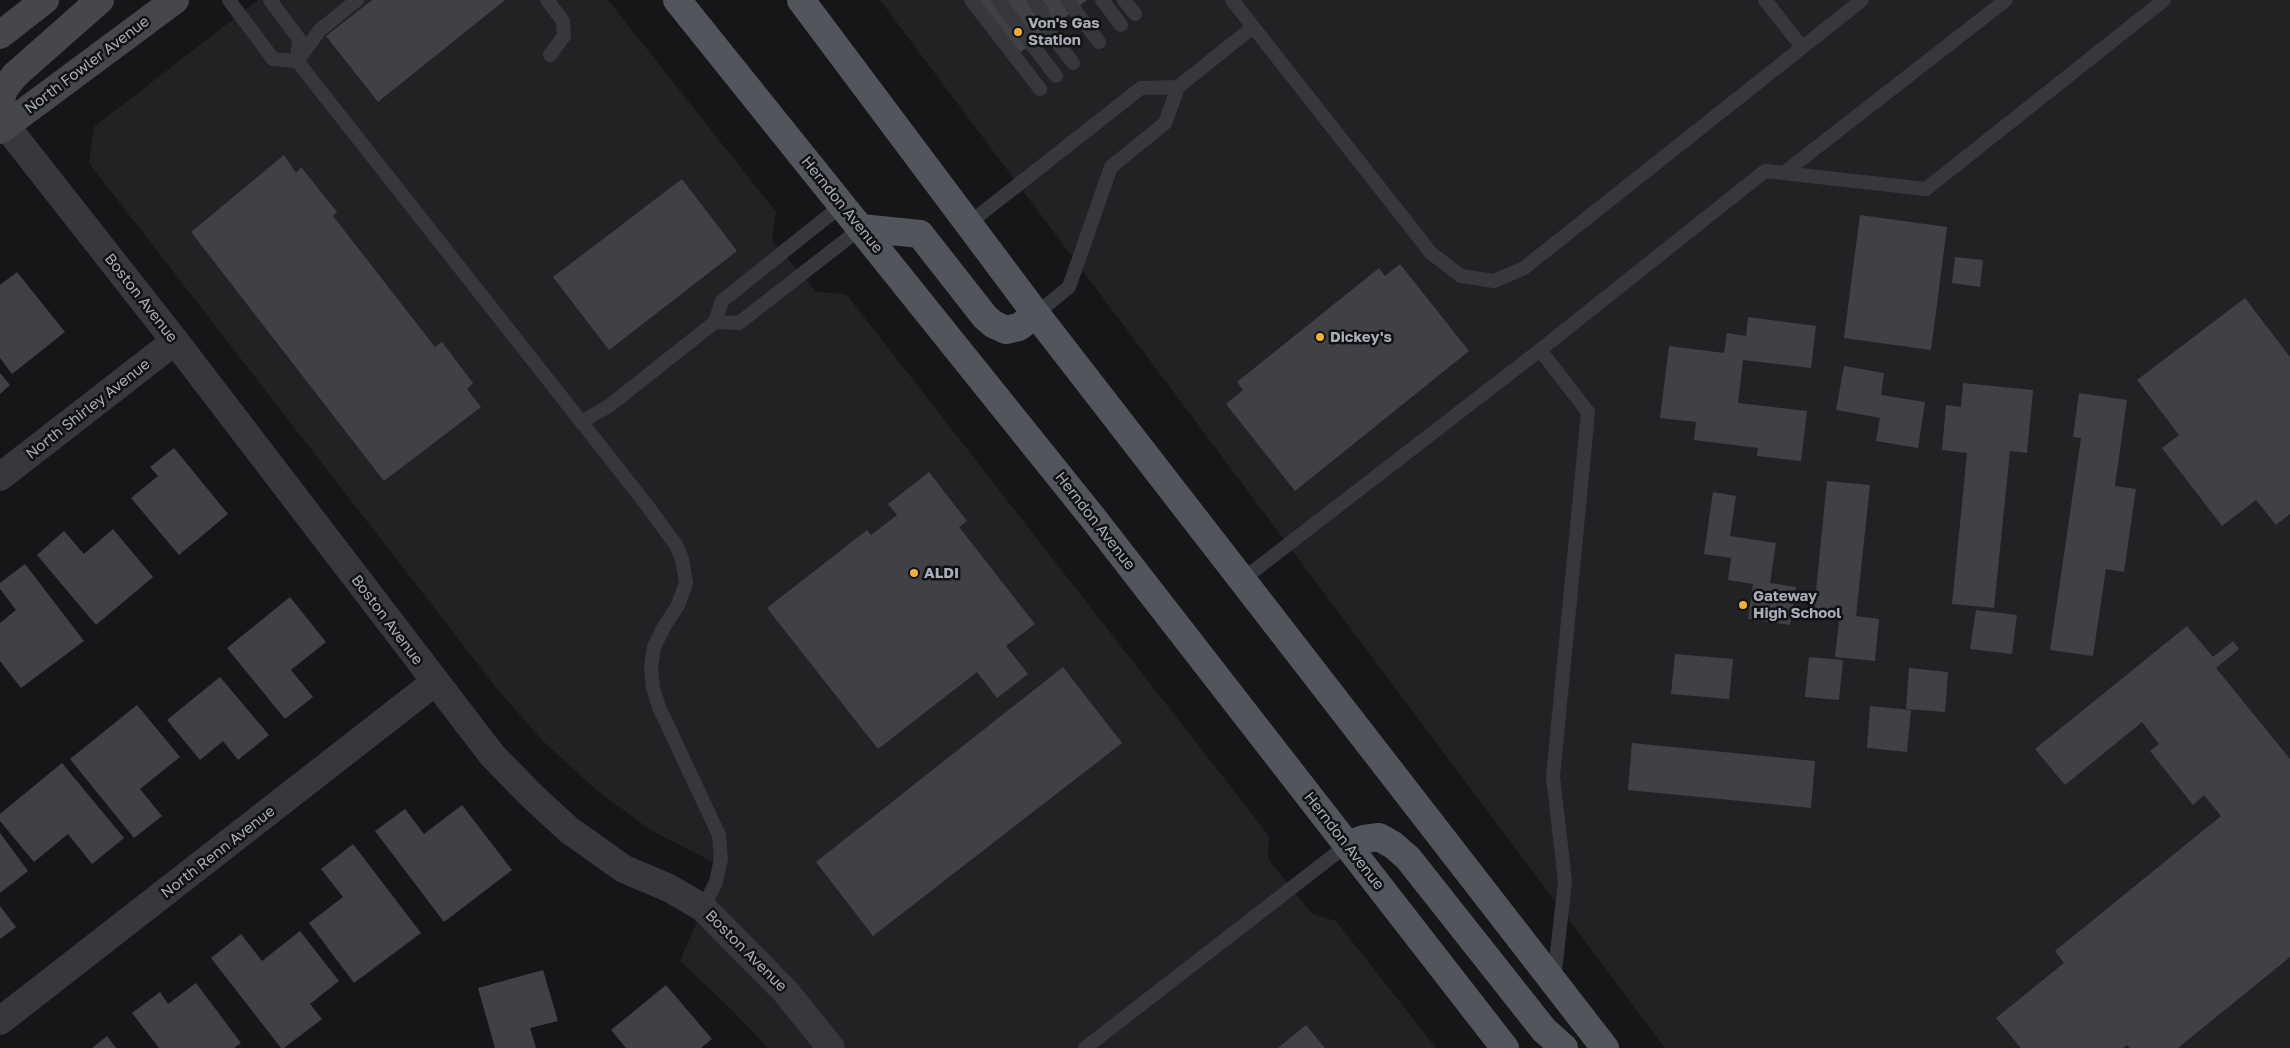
<!DOCTYPE html>
<html>
<head>
<meta charset="utf-8">
<style>
  body { margin:0 }
  canvas { display:block; background:#161618 }
</style>
</head>
<body>
<canvas width="2290" height="1048"></canvas>
<script>
const ctx = document.querySelector('canvas').getContext('2d');
ctx.lineJoin = 'round';
function fillPath(path, color) { ctx.fillStyle = color; ctx.fill(path, 'evenodd'); }
const shape = rows => new Path2D(rows.map(r => 'M' + r).join(''));
function stroke(path, color, width, dash) { ctx.strokeStyle = color; ctx.lineWidth = width; ctx.lineCap = dash ? 'butt' : 'round'; ctx.setLineDash(dash || []); ctx.stroke(path); }
function label(font, color, halo, rows, align = 'center') {
  ctx.font = font + ' "Golos Text",sans-serif'; ctx.lineWidth = 5; ctx.setLineDash([]); ctx.textBaseline = 'middle'; ctx.strokeStyle = halo; ctx.fillStyle = color; for (const [text, x, y, turn = 0] of rows) {
    ctx.save(); ctx.translate(x, y); ctx.rotate((+turn || 0) * Math.PI / 180); ctx.textAlign = isNaN(turn) ? turn : align; if (halo) ctx.strokeText(text, 0, 0); ctx.fillText(text, 0, 0); ctx.restore();
  }
}
fillPath(shape([
  [258,0,608,0,776,212,772,240,816,292,846,294,1269,836,1268,859,1312,914,1336,921,1436,1048,768,1048,731,1009,680,961,703,908,713,862,652,831,594,788,542,740,498,690,89,163,94,127],
  [880,0,2290,0,2290,1048,1665,1048]
]), '#222225');
fillPath(shape([
  [372,0,505,0,378,102,326,36],
  [970,0,1087,0,1011,60],
  [284,155,296,173,301,167,337,212,333,216,435,347,442,342,473,383,467,389,481,407,384,481,191,232],
  [682,179,737,251,609,350,553,277],
  [1860,215,1947,227,1931,350,1844,338],
  [1955,257,1983,260,1980,287,1952,283],
  [1400,264,1469,351,1295,491,1226,404,1243,390,1237,382,1379,268,1385,276],
  [17,272,65,332,12,374,0,358,0,285],
  [2245,298,2290,357,2290,514,2276,525,2256,500,2222,526,2162,448,2179,435,2137,380],
  [1748,317,1816,326,1811,368,1743,360,1738,403,1807,411,1801,461,1757,456,1758,448,1694,440,1696,422,1660,418,1669,346,1724,353,1727,333,1746,336],
  [1844,366,1884,373,1881,395,1925,402,1918,448,1876,441,1880,418,1836,410],
  [0,373,10,385,0,394],
  [1963,383,2033,390,2027,453,2010,451,1994,608,1952,604,1967,453,1942,450,1946,405,1961,407],
  [2079,393,2127,400,2115,486,2136,489,2124,572,2106,569,2093,656,2050,650,2081,438,2073,437],
  [174,448,228,514,179,555,131,498,158,476,150,467],
  [929,472,967,521,959,527,1035,624,1006,646,1028,674,997,698,977,672,878,749,767,608,867,530,871,535,897,515,888,504],
  [1827,481,1870,485,1856,616,1879,619,1875,661,1835,657,1840,613,1814,611],
  [1713,492,1736,496,1730,536,1776,543,1770,583,1796,587,1790,625,1748,619,1753,584,1728,580,1731,558,1704,554],
  [113,529,153,577,96,625,37,555,64,531,84,554],
  [25,564,84,641,21,688,0,661,0,623,16,610,0,589,0,583],
  [290,597,326,642,291,670,313,697,285,719,227,648],
  [1976,610,2017,615,2012,654,1970,649],
  [2187,626,2213,657,2233,641,2239,649,2216,668,2290,759,2290,957,2178,1048,2130,1048,2127,1045,2123,1048,2021,1048,1996,1018,2064,963,2055,951,2221,816,2204,795,2193,805,2150,751,2159,744,2142,722,2065,785,2035,749],
  [1675,654,1733,659,1729,699,1671,694],
  [1809,657,1843,660,1839,700,1805,697],
  [1063,667,1122,743,873,936,816,862],
  [1909,668,1948,672,1945,712,1906,709],
  [220,677,269,735,238,760,223,741,200,760,167,720],
  [137,705,180,757,140,789,162,816,134,838,70,759],
  [1870,706,1911,710,1907,752,1867,748],
  [1632,743,1815,761,1811,808,1628,790],
  [62,763,124,838,92,864,68,834,34,862,0,821,0,814],
  [462,805,512,870,444,922,375,831,405,809,424,834],
  [0,833,28,871,0,893],
  [353,844,421,933,354,983,309,923,343,897,321,869],
  [0,906,16,927,0,939],
  [300,931,339,981,310,1004,322,1019,284,1048,281,1048,211,958,241,934,262,961],
  [543,970,558,1021,530,1028,536,1048,495,1048,478,988],
  [196,983,241,1043,234,1048,159,1048,132,1013,160,992,168,1004],
  [666,985,712,1039,701,1048,626,1048,611,1030],
  [1306,1025,1325,1048,1278,1048],
  [107,1036,116,1048,92,1048]
]), '#404145');
stroke(shape([
  [229,0,273,59,297,61],
  [270,0,299,39,297,61,646,504,676,545,682,559,686,583,678,605,664,627,654,647,651,667,653,688,659,707,719,835,721,859,716,882,703,908],
  [547,0,563,21,564,36,550,55],
  [971,0,1040,89],
  [998,0,1056,76],
  [1033,0,1042,11,1046,28,1073,63],
  [1067,0,1099,42],
  [1102,0,1121,25],
  [1124,0,1135,14],
  [1232,0,1431,253,1461,276,1494,281,1524,268,1862,0],
  [1765,0,1802,47],
  [297,61,320,30,357,0],
  [1785,172,2006,0],
  [968,224,1141,88,1178,87],
  [1036,314,1069,287,1111,167,1165,123,1178,87,1253,27],
  [715,322,739,323,861,228],
  [1540,350,1588,412,1553,777,1565,881,1554,980],
  [581,422,609,406,715,322,722,301,842,205],
  [1242,580,1540,350,1765,171,1926,189,2164,0],
  [1085,1048,1347,845]
]), '#37383d', 14);
stroke(shape([
  [6,126,175,341,492,755,531,795,569,830,624,869,669,888,703,908,786,992,831,1048],
  [0,477,175,341],
  [0,1021,435,682]
]), '#37383d', 28);
stroke(shape([
  [0,35,45,0],
  [0,104,4,89,15,75,100,0],
  [0,130,175,0]
]), '#45474d', 28);
stroke(shape([
  [677,0,1093,518,1505,1048],
  [801,0,1036,314,1605,1048],
  [861,228,920,234,985,317,993,324,1006,330,1019,327,1036,314],
  [1347,845,1364,839,1379,837,1393,845,1408,858,1544,1030,1564,1048]
]), '#53555c', 28);
for (const [x, y, r, color] of [
  [1018,32,5,"#f2b134"],
  [1320,337,5,"#f2b134"],
  [914,573,5,"#f2b134"],
  [1743,605,5,"#f2b134"]
]) { const dot = new Path2D(); dot.arc(x, y, r, 0, 2 * Math.PI); ctx.fillStyle = color; ctx.fill(dot); stroke(dot, '#111113', 2); }
label('bold 15px', '#a8adb8', '#111113', [
  ["Von's Gas",1028,23],
  ["Station",1028,40],
  ["Dickey's",1330,337],
  ["ALDI",924,573],
  ["Gateway",1753,596],
  ["High School",1753,613]
], 'left');
label('15px', '#a8adb8', '#111113', [
  ["North Fowler Avenue",87,65,-37],
  ["Herndon Avenue",842,205,51],
  ["Boston Avenue",141,298,52],
  ["North Shirley Avenue",88,409,-38],
  ["Herndon Avenue",1095,521,52],
  ["Boston Avenue",387,620,53],
  ["Herndon Avenue",1344,841,52],
  ["North Renn Avenue",218,852,-38],
  ["Boston Avenue",746,951,45]
]);
</script>
</body>
</html>
